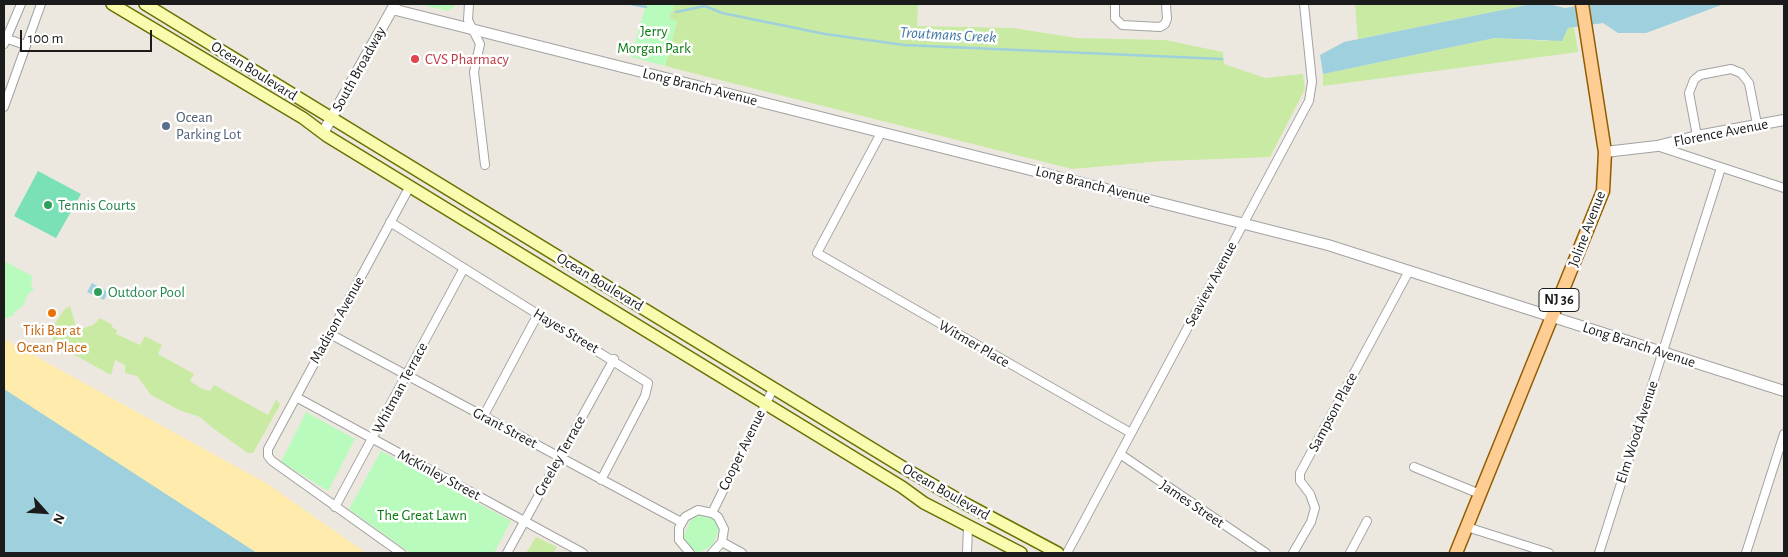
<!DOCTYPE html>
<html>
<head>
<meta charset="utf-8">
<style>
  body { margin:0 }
  #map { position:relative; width:1788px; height:557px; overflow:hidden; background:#ede8df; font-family:"Alegreya Sans",sans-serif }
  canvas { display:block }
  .frame { position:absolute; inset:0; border:5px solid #1b1b1b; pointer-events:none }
  .north { position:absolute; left:20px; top:487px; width:50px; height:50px; -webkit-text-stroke:4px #fff; paint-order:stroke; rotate:116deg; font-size:14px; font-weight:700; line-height:20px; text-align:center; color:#1b1b1b }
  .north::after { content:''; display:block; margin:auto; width:18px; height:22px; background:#1b1b1b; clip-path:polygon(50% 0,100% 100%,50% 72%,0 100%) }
  .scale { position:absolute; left:20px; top:30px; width:132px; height:22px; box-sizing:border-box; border:2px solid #1b1b1b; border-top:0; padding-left:6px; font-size:15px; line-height:18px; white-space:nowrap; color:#1b1b1b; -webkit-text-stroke:4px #fff; paint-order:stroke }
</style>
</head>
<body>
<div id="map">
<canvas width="1788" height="557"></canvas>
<div class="frame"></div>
<div class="north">N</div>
<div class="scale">100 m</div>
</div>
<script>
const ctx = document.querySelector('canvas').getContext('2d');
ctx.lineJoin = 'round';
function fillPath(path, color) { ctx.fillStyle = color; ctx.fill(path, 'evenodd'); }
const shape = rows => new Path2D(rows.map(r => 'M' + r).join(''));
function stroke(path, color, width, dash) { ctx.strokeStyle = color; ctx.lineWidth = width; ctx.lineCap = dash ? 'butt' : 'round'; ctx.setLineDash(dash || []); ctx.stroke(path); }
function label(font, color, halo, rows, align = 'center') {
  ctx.font = font + ' "Alegreya Sans",sans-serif'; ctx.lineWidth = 5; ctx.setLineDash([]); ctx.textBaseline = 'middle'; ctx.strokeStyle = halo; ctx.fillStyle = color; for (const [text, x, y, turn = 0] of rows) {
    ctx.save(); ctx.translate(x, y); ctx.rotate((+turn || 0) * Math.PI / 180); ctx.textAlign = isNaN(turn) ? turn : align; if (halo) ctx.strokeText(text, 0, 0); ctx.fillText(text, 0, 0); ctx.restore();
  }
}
fillPath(shape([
  [675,4,918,4,917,26,1013,28,1077,38,1165,40,1223,52,1224,64,1265,78,1303,74,1305,89,1270,157,1163,161,1072,169,665,66,677,22,669,18],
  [1355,4,1532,4,1358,39],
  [1574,27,1578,52,1323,86,1323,74,1495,38,1547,41,1566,33,1568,28],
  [70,306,77,330,93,325,100,318,111,324,113,328,117,330,116,334,140,345,145,336,162,345,158,354,194,374,190,381,202,389,210,391,214,385,268,415,276,400,278,401,280,405,253,453,248,453,214,429,200,417,179,410,151,395,137,376,125,373,125,365,115,360,111,375,57,345,49,332,64,310],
  [536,537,557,547,553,553,526,553]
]), '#c8eaa2');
fillPath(shape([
  [4,339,266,483,366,553,13,553,4,549]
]), '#ffebab');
fillPath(shape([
  [419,4,455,4,455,6,448,11],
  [646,4,675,4,669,18,677,21,665,66,631,57],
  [4,261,32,276,31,284,34,289,28,294,23,306,13,313,15,315,4,319],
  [306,412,355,439,328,491,281,462],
  [381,451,511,521,494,553,410,553,349,509],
  [700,514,712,516,717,522,719,530,712,546,700,552,692,551,686,544,684,536,690,521]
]), '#b9fbbc');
fillPath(shape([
  [38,171,81,194,56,238,14,216]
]), '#7ae0b5');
fillPath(shape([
  [1532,4,1548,4,1565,8,1589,4,1724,4,1646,33,1618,33,1603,23,1568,28,1562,41,1495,38,1323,74,1320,55,1344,42],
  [92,283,108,292,104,300,87,292],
  [4,389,257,553,4,553]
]), '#9ed0dd');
stroke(shape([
  [631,4,646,7],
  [676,12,705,6,722,13,825,34,904,45,1222,59]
]), '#9ed0dd', 2.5);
const minor = shape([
  [469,4,468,20,480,44,474,72,485,165],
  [1115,4,1115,18,1122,25,1160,27,1165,24,1167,19,1166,4],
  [4,38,26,45],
  [4,44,21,4],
  [4,107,41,4],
  [881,133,817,253,1131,433],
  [1697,136,1689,93,1694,80,1700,75,1731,69,1741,73,1749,83,1757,124],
  [1657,146,1784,188],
  [390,222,648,383,645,396,601,480],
  [330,334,681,522],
  [296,397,583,553],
  [483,417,538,314],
  [1120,454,1266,553],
  [1414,467,1480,494],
  [335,507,464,268],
  [712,513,773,389],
  [1467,527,1549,553],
  [722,542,742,553],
  [401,553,272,461,268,456,268,449,410,186],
  [507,553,614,359],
  [690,553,679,540,679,528,685,517,698,510,712,513,718,517,724,529,722,542,712,553],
  [967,553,968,527],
  [1067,553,1309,101,1312,82,1304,4],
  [1293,553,1311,522,1315,508,1310,494,1300,481,1300,473,1409,271],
  [1350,553,1367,521],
  [1599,553,1721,168],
  [1746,553,1784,434]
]);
const tertiary = shape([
  [392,9,1328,245,1784,391],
  [323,133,395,4],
  [1605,152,1657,146,1697,136,1784,120]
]);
const secondary = shape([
  [112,4,303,118,327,136,902,487,924,503,1021,553],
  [145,4,904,468,966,504,1058,553]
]);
const primary = shape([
  [1456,553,1603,191,1605,152,1582,4]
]);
stroke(minor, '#a2a2a2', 10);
stroke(tertiary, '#a2a2a2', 12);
stroke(secondary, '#697201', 14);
stroke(primary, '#915d00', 15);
stroke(minor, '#fff', 8);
stroke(tertiary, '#fff', 10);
stroke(secondary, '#f9fbaf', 11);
stroke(primary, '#fecd93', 12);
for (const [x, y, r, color] of [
  [415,59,5,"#e0444e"],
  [166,126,5,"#5c6f8a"],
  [48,205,5,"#2e9e5b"],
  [98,292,5,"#2e9e5b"],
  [52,313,5,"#e8710a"]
]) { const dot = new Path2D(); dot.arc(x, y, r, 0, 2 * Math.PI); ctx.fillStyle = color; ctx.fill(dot); stroke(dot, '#fff', 2); }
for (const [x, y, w] of [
  [1559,300,40]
]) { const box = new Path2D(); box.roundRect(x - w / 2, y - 11.5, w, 23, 4); ctx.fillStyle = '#fff'; ctx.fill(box); stroke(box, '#1b1b1b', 1); }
label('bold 14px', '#1b1b1b', null, [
  ["NJ 36",1559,300]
]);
label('15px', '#087a0e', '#fff', [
  ["Jerry",654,31],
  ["Morgan Park",654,48],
  ["The Great Lawn",422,515]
]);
label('15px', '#be3a42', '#fff', [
  ["CVS Pharmacy",425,59]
], 'left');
label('15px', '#1b1b1b', '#fff', [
  ["South Broadway",359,69,-61],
  ["Ocean Boulevard",254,71,32],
  ["Long Branch Avenue",700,87,14],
  ["Florence Avenue",1721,133,-11],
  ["Long Branch Avenue",1093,185,14],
  ["Joline Avenue",1587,229,-69],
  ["Ocean Boulevard",600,282,31],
  ["Seaview Avenue",1211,284,-62],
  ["Madison Avenue",337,320,-61],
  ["Hayes Street",566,331,31],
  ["Witmer Place",974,344,30],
  ["Long Branch Avenue",1639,345,18],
  ["Whitman Terrace",400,388,-62],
  ["Sampson Place",1333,412,-62],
  ["Grant Street",505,428,28],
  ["Elm Wood Avenue",1637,432,-72],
  ["Cooper Avenue",742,450,-64],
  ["Greeley Terrace",560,456,-61],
  ["McKinley Street",439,475,28],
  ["Ocean Boulevard",946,492,30],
  ["James Street",1192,504,34]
]);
label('15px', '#4e5e75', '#fff', [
  ["Ocean",176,117],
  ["Parking Lot",176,134]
], 'left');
label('15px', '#27864d', '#fff', [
  ["Tennis Courts",58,205],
  ["Outdoor Pool",108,292]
], 'left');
label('15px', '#c56008', '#fff', [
  ["Tiki Bar at",52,330],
  ["Ocean Place",52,347]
]);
label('italic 16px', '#4277a4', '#fff', [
  ["Troutmans Creek",948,35,3]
]);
</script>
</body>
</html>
